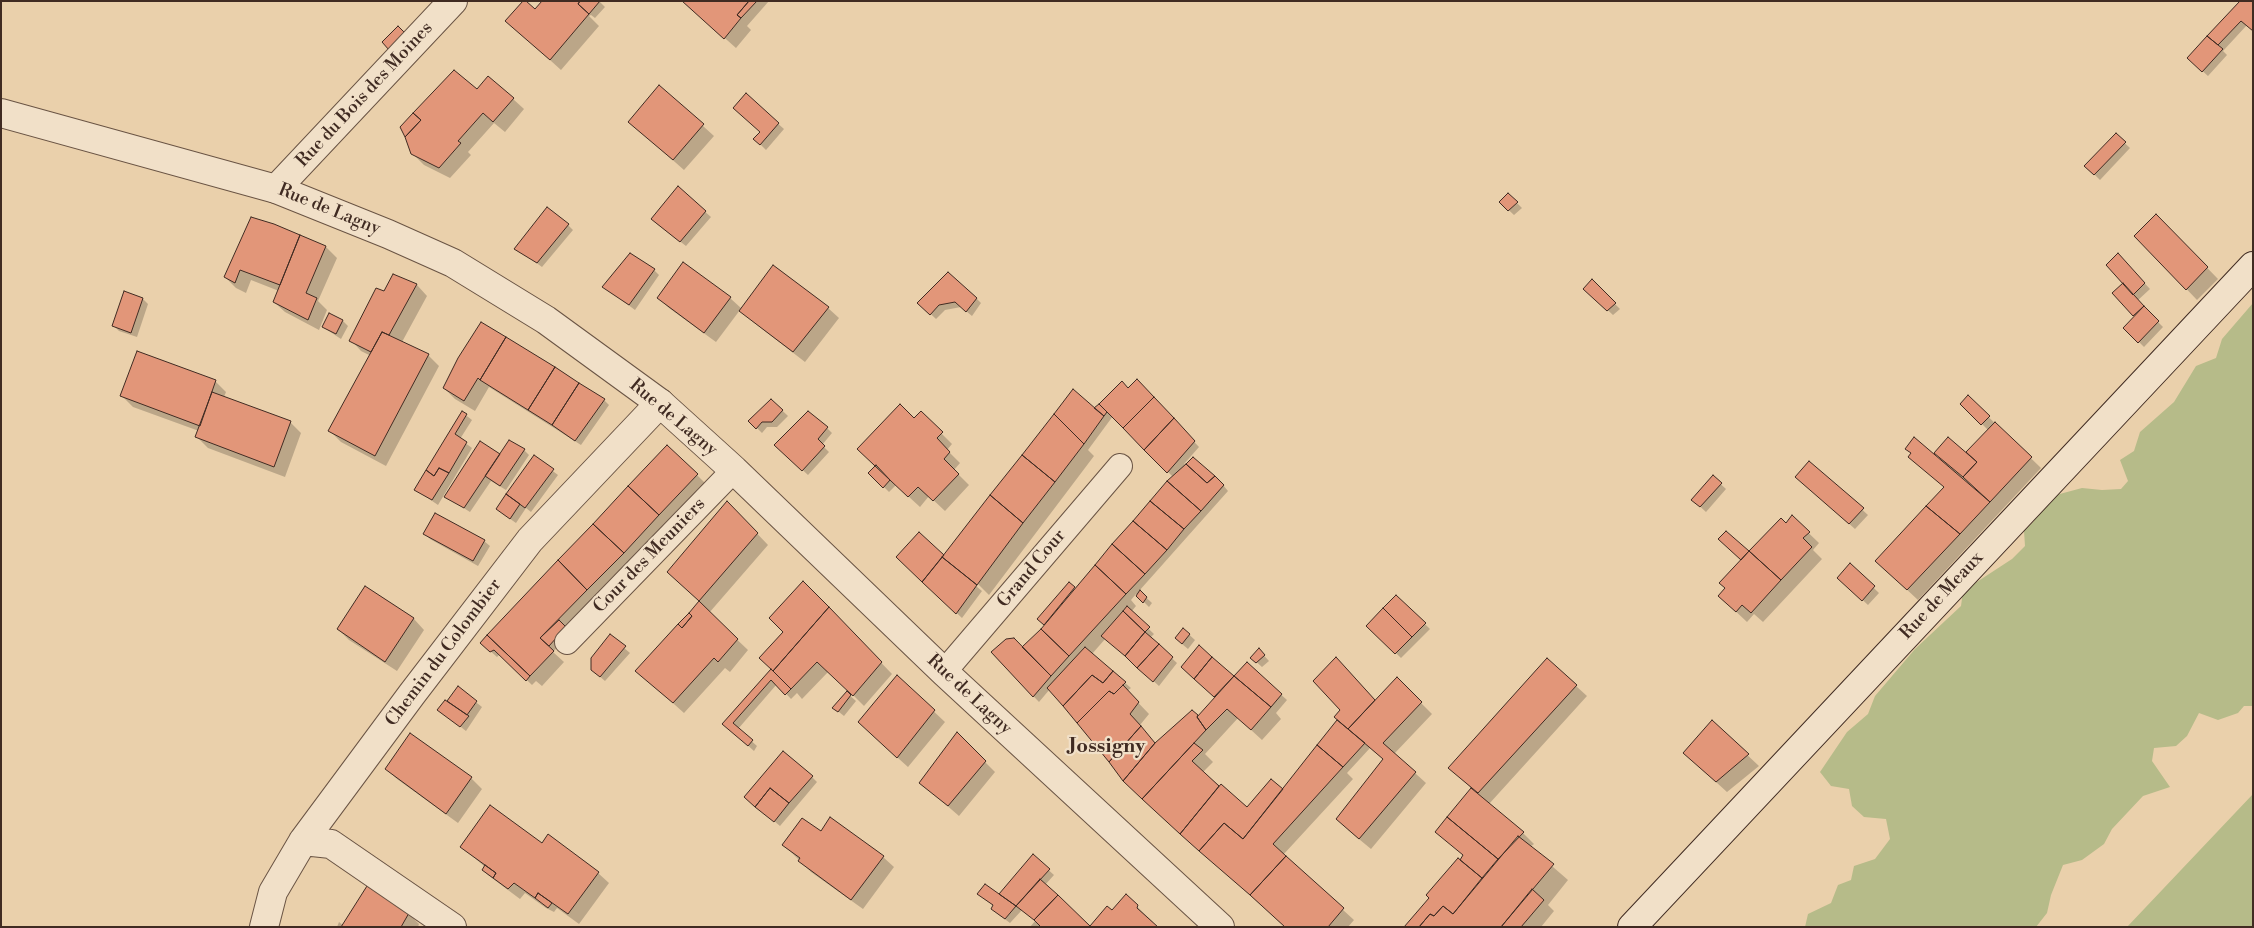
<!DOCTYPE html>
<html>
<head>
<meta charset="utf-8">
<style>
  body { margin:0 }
  #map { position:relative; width:2254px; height:928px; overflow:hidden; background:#ead0ab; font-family:"Libre Bodoni",serif }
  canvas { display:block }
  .frame { position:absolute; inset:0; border:2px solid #402b22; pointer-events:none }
</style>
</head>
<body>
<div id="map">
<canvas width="2254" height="928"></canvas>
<div class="frame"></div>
</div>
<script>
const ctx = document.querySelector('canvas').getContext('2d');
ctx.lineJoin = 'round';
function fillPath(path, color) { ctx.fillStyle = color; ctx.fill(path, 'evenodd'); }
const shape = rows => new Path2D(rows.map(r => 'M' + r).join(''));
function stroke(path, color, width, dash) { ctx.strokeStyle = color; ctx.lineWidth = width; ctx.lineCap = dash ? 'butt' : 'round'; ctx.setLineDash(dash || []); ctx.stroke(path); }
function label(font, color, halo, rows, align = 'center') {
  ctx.font = font + ' "Libre Bodoni",serif'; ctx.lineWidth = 4.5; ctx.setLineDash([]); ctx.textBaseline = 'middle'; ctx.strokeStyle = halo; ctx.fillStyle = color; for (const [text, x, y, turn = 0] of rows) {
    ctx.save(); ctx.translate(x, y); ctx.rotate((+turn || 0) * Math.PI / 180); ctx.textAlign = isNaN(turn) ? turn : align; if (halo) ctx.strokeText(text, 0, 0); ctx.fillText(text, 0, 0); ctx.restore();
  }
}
fillPath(shape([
  [2253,303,2253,706,2244,706,2238,713,2218,720,2199,713,2187,736,2176,746,2154,748,2152,761,2170,787,2143,796,2112,829,2104,844,2082,860,2063,865,2051,895,2047,913,2036,927,1805,927,1808,914,1831,903,1838,885,1851,880,1854,866,1875,859,1890,839,1886,819,1864,817,1852,806,1849,789,1831,786,1820,772,1847,732,1868,714,1875,696,1915,649,1961,606,1963,591,2012,559,2025,546,2024,531,2034,521,2036,510,2045,498,2082,488,2102,490,2121,489,2128,481,2120,460,2134,451,2140,432,2174,402,2196,366,2216,358,2222,339],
  [2253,794,2253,927,2127,927]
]), '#b6bb89');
fillPath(shape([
  [599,1,605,7,595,18,591,15,589,16,599,26,561,70,507,21,536,11],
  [683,1,769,1,747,26,751,30,736,48],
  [2241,1,2247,25,2223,51,2227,55,2208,76,2188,58],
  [489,77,524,109,505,132,494,123,468,152,471,155,450,178,424,165,412,153,477,91],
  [660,87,714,136,684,170,641,132],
  [746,95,784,129,766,150,755,139,762,132],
  [2116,135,2130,148,2100,180,2086,166],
  [678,188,711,217,686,246,657,224],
  [1508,194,1522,208,1514,215,1500,202],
  [2156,215,2218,279,2197,300,2136,236],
  [274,225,326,247,337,258,318,301,327,310,319,330,285,312,274,302,279,291,251,280,246,293,236,288,225,277],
  [568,225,573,230,542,267,516,248],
  [2123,260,2150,289,2137,301,2163,327,2144,347,2124,327,2135,316,2114,293,2125,283],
  [654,270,659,275,635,310,604,287],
  [394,276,417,285,427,296,402,342,428,355,439,366,386,466,341,442,330,431,371,356,361,351,351,340],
  [1592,281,1620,309,1613,315,1585,289],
  [125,293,143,299,148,304,137,337,119,331,114,326],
  [659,298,730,298,742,309,828,308,839,318,805,362,752,321,740,310,716,342,669,308],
  [976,298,981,303,972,316,961,307,945,310,936,319,919,303],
  [329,315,343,321,348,326,341,339,323,327],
  [459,359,604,400,609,405,581,445,489,387,475,411,455,399,444,388],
  [215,381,226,392,224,397,290,422,301,433,285,477,208,448,197,437,199,431,133,407,122,396],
  [1137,381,1199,447,1184,464,1223,485,1228,491,1139,591,1152,603,1149,607,1136,594,1131,600,1136,606,1131,612,1154,634,1150,638,1177,663,1159,686,1106,638,1092,654,1131,688,1127,691,1149,714,1140,725,1155,745,1192,711,1199,717,1216,698,1188,672,1199,647,1233,677,1247,664,1287,700,1276,713,1281,719,1262,740,1238,718,1205,754,1213,762,1203,772,1247,808,1283,791,1338,720,1342,710,1347,670,1376,701,1397,679,1432,714,1394,754,1426,783,1371,849,1348,830,1384,760,1370,748,1347,773,1353,779,1283,855,1354,920,1348,927,1285,927,1136,792,1050,689,1039,702,992,653,1022,648,1046,625,1039,619,1069,584,1076,590,1173,477,1113,416,1088,450,1094,456,989,595,974,580,955,565,953,567,982,591,962,618,903,563,944,557,1122,383,1129,390],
  [1968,397,2041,468,1918,600,1888,572,1945,488,1910,457,1912,454,1907,449,1940,460,1972,459,1989,431,1962,404],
  [771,400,788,416,777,427,767,427,762,433,750,421],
  [463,413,472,420,460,439,472,448,438,505,416,490],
  [921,413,952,444,947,450,960,463,954,470,969,485,945,511,929,496,920,507,896,485,889,492,870,473],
  [827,428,832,433,822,445,829,452,808,475,781,450],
  [524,450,529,455,506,490,491,481,470,512,446,497,501,455],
  [534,457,558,475,531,512,526,508,516,523,503,514],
  [1810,462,1868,515,1855,529,1802,482],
  [697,475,708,486,553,652,564,662,542,686,536,681,532,685,500,654,497,657,487,648],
  [1713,477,1726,489,1706,512,1693,500],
  [728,503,768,545,709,613,748,650,730,672,725,668,684,713,637,671,700,602,680,583],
  [1792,517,1819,543,1813,550,1822,559,1763,622,1754,614,1747,622,1730,606,1726,588,1749,553,1786,524],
  [424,533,484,541,490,546,478,566,430,539],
  [1850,565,1879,593,1868,605,1839,578],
  [366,587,414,619,424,630,397,671,349,640,338,629],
  [814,593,892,674,864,706,829,671,802,699,797,693,791,699,777,684,738,729,757,746,754,751,724,724,772,669,784,632],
  [1396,596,1430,629,1401,658,1368,626],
  [1184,630,1195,640,1188,649,1182,644],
  [610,636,630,653,605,681,598,675],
  [1259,650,1269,661,1262,667,1252,658],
  [897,677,945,722,908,767,870,733],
  [1576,686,1587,696,1489,804,1523,833,1534,844,1530,847,1568,880,1548,905,1554,911,1541,927,1406,927,1461,862,1464,855,1448,817,1472,789,1450,768],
  [458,688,482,707,466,731,439,710],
  [847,693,856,701,844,716,834,708],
  [1712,722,1759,766,1727,792,1696,764],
  [957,734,995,772,959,816,921,783],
  [386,769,471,778,482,789,458,823,397,779],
  [812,777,817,782,780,826,751,802],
  [821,833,883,857,894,867,863,909,811,872,784,845],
  [542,845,598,873,609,883,579,924,557,908,554,912,546,908,525,893,520,899,488,875,483,870,485,867,462,847],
  [1033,856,1054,875,1045,885,1089,927,1030,927,1035,921,1022,910,1010,923,998,914,993,909,994,906,984,899,999,896],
  [1126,896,1153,922,1152,923,1112,912],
  [409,914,419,924,418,927,337,927,339,922,344,926]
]), '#0003');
const building = shape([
  [523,1,526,1,535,9,542,1,580,1,578,4,589,14,550,60,505,21,523,1],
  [580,1,600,1,589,14,578,4,580,1],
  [682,1,749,1,737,15,741,18,724,39,682,1],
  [749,1,757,1,741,18,737,15,749,1],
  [2240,1,2253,1,2253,31,2241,21,2218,45,2207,36,2240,1],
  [398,26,405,33,389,50,382,42,398,26],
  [2207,36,2223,49,2202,72,2187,58,2207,36],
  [454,70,477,89,488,76,514,98,493,122,483,113,458,141,461,143,439,168,411,154,405,137,421,120,413,113,454,70],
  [659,85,704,124,673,160,628,122,659,85],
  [746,93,779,123,760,145,753,139,760,132,733,108,746,93],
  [413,113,421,120,405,137,400,127,413,113],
  [2116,133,2126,142,2094,175,2084,166,2116,133],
  [678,186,706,211,680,242,651,219,678,186],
  [1508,193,1518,202,1508,211,1499,202,1508,193],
  [547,207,569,224,537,263,514,249,547,207],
  [2156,214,2208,267,2186,290,2134,236,2156,214],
  [251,217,274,224,300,235,280,285,240,270,235,283,224,277,251,217],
  [300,235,326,246,306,293,317,298,308,320,273,302,300,235],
  [630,253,655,269,629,305,602,287,630,253],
  [2118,253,2145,283,2133,295,2106,265,2118,253],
  [683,262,731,297,704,333,657,298,683,262],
  [773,265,829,307,793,352,739,311,773,265],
  [948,272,977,298,966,312,955,302,939,305,930,315,917,303,948,272],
  [393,274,417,284,389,335,382,332,371,352,349,341,376,288,384,291,393,274],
  [1592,279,1616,303,1607,311,1583,289,1592,279],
  [2123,283,2144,306,2133,316,2112,293,2123,283],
  [124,291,143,298,131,333,112,326,124,291],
  [2144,306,2159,321,2138,343,2123,328,2144,306],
  [329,313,343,320,336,334,322,327,329,313],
  [481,322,506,337,480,380,478,378,464,401,443,388,458,358,481,322],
  [382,332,429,354,375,456,328,431,382,332],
  [506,337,555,367,528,410,480,380,506,337],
  [137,351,216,380,200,426,120,396,137,351],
  [555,367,579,383,552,425,528,410,555,367],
  [1137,379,1154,397,1123,428,1099,404,1122,381,1128,388,1137,379],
  [579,383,605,399,575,441,552,425,579,383],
  [1073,389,1104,416,1084,444,1054,414,1073,389],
  [212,392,291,421,274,467,195,437,212,392],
  [1968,395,1990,416,1981,425,1960,404,1968,395],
  [1154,397,1174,418,1144,450,1123,428,1154,397],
  [771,399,783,410,772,422,762,422,756,429,748,421,771,399],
  [900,404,914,418,921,411,943,432,937,438,950,452,944,459,959,474,933,501,918,487,908,497,857,449,900,404],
  [1099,404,1107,412,1104,416,1094,408,1099,404],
  [462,411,467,414,455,434,467,442,449,473,439,468,434,476,426,470,462,411],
  [808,411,828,427,818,439,825,446,802,471,774,445,808,411],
  [1054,414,1084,444,1055,482,1022,455,1054,414],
  [1174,418,1195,441,1167,473,1144,450,1174,418],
  [1995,422,2032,457,1990,502,1963,477,1977,462,1966,452,1995,422],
  [1914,437,1990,502,1960,534,1926,506,1944,487,1908,457,1911,453,1905,449,1914,437],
  [1948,437,1977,462,1963,477,1934,453,1948,437],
  [509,440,525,449,500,486,485,476,509,440],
  [480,441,500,454,464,508,444,497,480,441],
  [667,445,698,474,659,515,628,486,667,445],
  [534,455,554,469,525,508,506,494,534,455],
  [1022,455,1055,482,1023,523,990,495,1022,455],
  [1193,457,1215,476,1207,483,1186,464,1193,457],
  [1809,461,1864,508,1849,524,1795,477,1809,461],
  [1186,464,1207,483,1215,476,1224,485,1201,511,1167,481,1186,464],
  [876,465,890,480,883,488,868,473,876,465],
  [439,468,449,473,432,500,414,490,426,470,434,476,439,468],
  [1713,475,1722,483,1700,507,1691,500,1713,475],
  [1167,481,1201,511,1184,529,1150,501,1167,481],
  [628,486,659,515,624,553,593,524,628,486],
  [506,494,520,504,510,519,496,509,506,494],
  [990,495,1023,523,977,585,942,557,990,495],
  [727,501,758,533,699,601,667,572,727,501],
  [1150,501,1184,529,1167,550,1133,521,1150,501],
  [1926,506,1960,534,1907,590,1875,561,1926,506],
  [435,513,485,540,473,561,423,534,435,513],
  [1792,515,1810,532,1803,538,1812,547,1781,580,1749,551,1781,518,1786,523,1792,515],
  [1133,521,1167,550,1145,574,1112,544,1133,521],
  [593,524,624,553,587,590,558,560,593,524],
  [1726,531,1749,551,1741,560,1718,539,1726,531],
  [919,532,944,555,922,582,896,557,919,532],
  [1112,544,1145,574,1126,594,1095,565,1112,544],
  [1749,551,1781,580,1751,613,1742,605,1736,612,1718,596,1725,588,1719,583,1749,551],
  [942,557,977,585,956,614,922,582,942,557],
  [558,560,587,590,540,638,554,651,530,676,487,635,558,560],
  [1850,563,1875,586,1862,601,1837,578,1850,563],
  [1095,565,1126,594,1069,656,1041,629,1095,565],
  [803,581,829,607,773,671,759,658,783,632,769,618,803,581],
  [1069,582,1075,587,1044,625,1037,619,1069,582],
  [365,586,414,618,385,662,337,629,365,586],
  [1140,590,1147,597,1143,603,1136,596,1140,590],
  [1396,595,1426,623,1412,637,1383,608,1396,595],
  [699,601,738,639,718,662,714,658,673,703,635,671,678,624,682,628,692,616,689,613,699,601],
  [1127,606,1150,627,1145,632,1123,611,1127,606],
  [829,607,882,662,853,696,817,662,791,689,773,671,829,607],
  [1383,608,1412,637,1395,654,1366,626,1383,608],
  [1123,611,1145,632,1125,656,1101,636,1123,611],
  [689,613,692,616,682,628,678,624,689,613],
  [559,620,566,627,549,646,540,638,559,620],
  [1183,628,1190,634,1182,644,1175,638,1183,628],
  [1041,629,1069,656,1051,676,1022,647,1041,629],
  [1145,632,1159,644,1137,668,1125,656,1145,632],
  [610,634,626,646,600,677,591,670,591,658,610,634],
  [487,635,530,676,526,681,494,650,490,652,480,643,487,635],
  [1014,638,1051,676,1033,697,991,652,1006,639,1014,638],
  [1159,644,1173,657,1153,682,1137,668,1159,644],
  [1199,645,1212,657,1194,679,1181,667,1199,645],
  [1085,647,1113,671,1103,683,1092,675,1063,706,1047,688,1085,647],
  [1259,648,1265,655,1256,663,1250,658,1259,648],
  [1212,657,1234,676,1214,697,1194,679,1212,657],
  [1336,657,1375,700,1348,729,1334,717,1340,710,1313,681,1336,657],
  [1547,658,1577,685,1478,793,1448,768,1547,658],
  [1247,662,1282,694,1271,707,1234,676,1247,662],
  [771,669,791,689,785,695,771,680,733,723,753,740,748,746,722,724,771,669],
  [1113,671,1126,682,1114,694,1109,691,1077,723,1063,706,1092,675,1103,683,1113,671],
  [897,675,935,710,897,758,858,722,897,675],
  [1234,676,1271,707,1251,730,1227,709,1206,730,1197,717,1234,676],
  [1397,677,1422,702,1383,743,1416,772,1359,839,1336,819,1383,759,1348,729,1397,677],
  [1123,685,1139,702,1130,714,1141,726,1109,762,1077,723,1109,691,1114,694,1123,685],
  [458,686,477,701,467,715,447,701,458,686],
  [847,691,851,695,838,712,832,708,847,691],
  [445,700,469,716,460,727,437,710,445,700],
  [1192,710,1198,715,1197,717,1206,730,1142,799,1123,781,1155,743,1192,710],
  [1337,720,1365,743,1343,767,1317,745,1337,720],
  [1712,720,1749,754,1716,782,1683,753,1712,720],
  [1141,726,1155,743,1123,781,1109,762,1141,726],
  [957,732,986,761,948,806,919,783,957,732],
  [410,733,472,777,446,814,385,769,410,733],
  [1194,743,1203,750,1192,761,1219,786,1180,834,1142,799,1194,743],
  [1317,745,1343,767,1273,844,1286,856,1250,895,1199,851,1224,823,1243,839,1317,745],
  [783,751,813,776,789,803,770,788,755,807,744,797,783,751],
  [1271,779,1283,789,1243,839,1224,823,1199,851,1180,834,1221,784,1247,807,1271,779],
  [770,788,789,803,774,822,755,807,770,788],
  [1471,788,1524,832,1498,859,1447,817,1471,788],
  [490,805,542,843,548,834,599,872,568,914,538,893,535,898,514,883,508,889,493,878,496,873,460,847,490,805],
  [830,817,884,856,851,900,798,861,800,858,782,845,802,818,821,831,830,817],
  [1447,817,1498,859,1482,878,1460,860,1463,855,1435,832,1447,817],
  [1518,836,1554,864,1501,927,1419,927,1430,914,1434,916,1443,906,1453,914,1518,836],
  [1033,854,1050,869,1016,906,999,894,1033,854],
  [1286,856,1344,908,1328,927,1285,927,1250,895,1286,856],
  [1458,858,1482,878,1453,914,1443,906,1434,916,1430,914,1419,927,1404,927,1429,898,1426,895,1458,858],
  [485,865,496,873,493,878,482,870,485,865],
  [1040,879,1058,895,1034,920,1016,906,1040,879],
  [985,884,1016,906,1005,919,991,909,993,905,977,894,985,884],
  [367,886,409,913,401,927,341,927,367,886],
  [1532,889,1544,900,1521,927,1501,927,1532,889],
  [538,893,552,903,548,908,535,898,538,893],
  [1126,894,1138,905,1137,908,1158,927,1041,927,1034,920,1058,895,1090,926,1107,906,1112,910,1126,894]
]);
fillPath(building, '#e29679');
stroke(building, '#402b22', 1);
const service = shape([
  [567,642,734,470],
  [944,672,1120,466]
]);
const minor = shape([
  [276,189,453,1],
  [303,841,331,844,452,927],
  [264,927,273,892,303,841,412,694,530,540,660,403]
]);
const tertiary = shape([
  [1,113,276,189,388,234,453,263,546,320,660,403,734,470,944,672,1220,927]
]);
const secondary = shape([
  [1632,927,2253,266]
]);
stroke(service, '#6a5444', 26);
stroke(minor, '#6a5444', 30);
stroke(tertiary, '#6a5444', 30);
stroke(secondary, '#402b22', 30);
stroke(service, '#f1e0c8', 24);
stroke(minor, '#f1e0c8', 28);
stroke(tertiary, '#f1e0c8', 28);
stroke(secondary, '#f1e0c8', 28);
label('18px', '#402b22', '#f1e0c8', [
  ["Rue du Bois des Moines",365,95,-47],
  ["Rue de Lagny",329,210,22],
  ["Rue de Lagny",673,418,40],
  ["Cour des Meuniers",650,556,-46],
  ["Grand Cour",1032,569,-50],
  ["Rue de Meaux",1942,596,-47],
  ["Chemin du Colombier",444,653,-53],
  ["Rue de Lagny",969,695,43]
]);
label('bold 20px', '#402b22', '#f1e0c8', [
  ["Jossigny",1107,747]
]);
</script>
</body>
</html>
